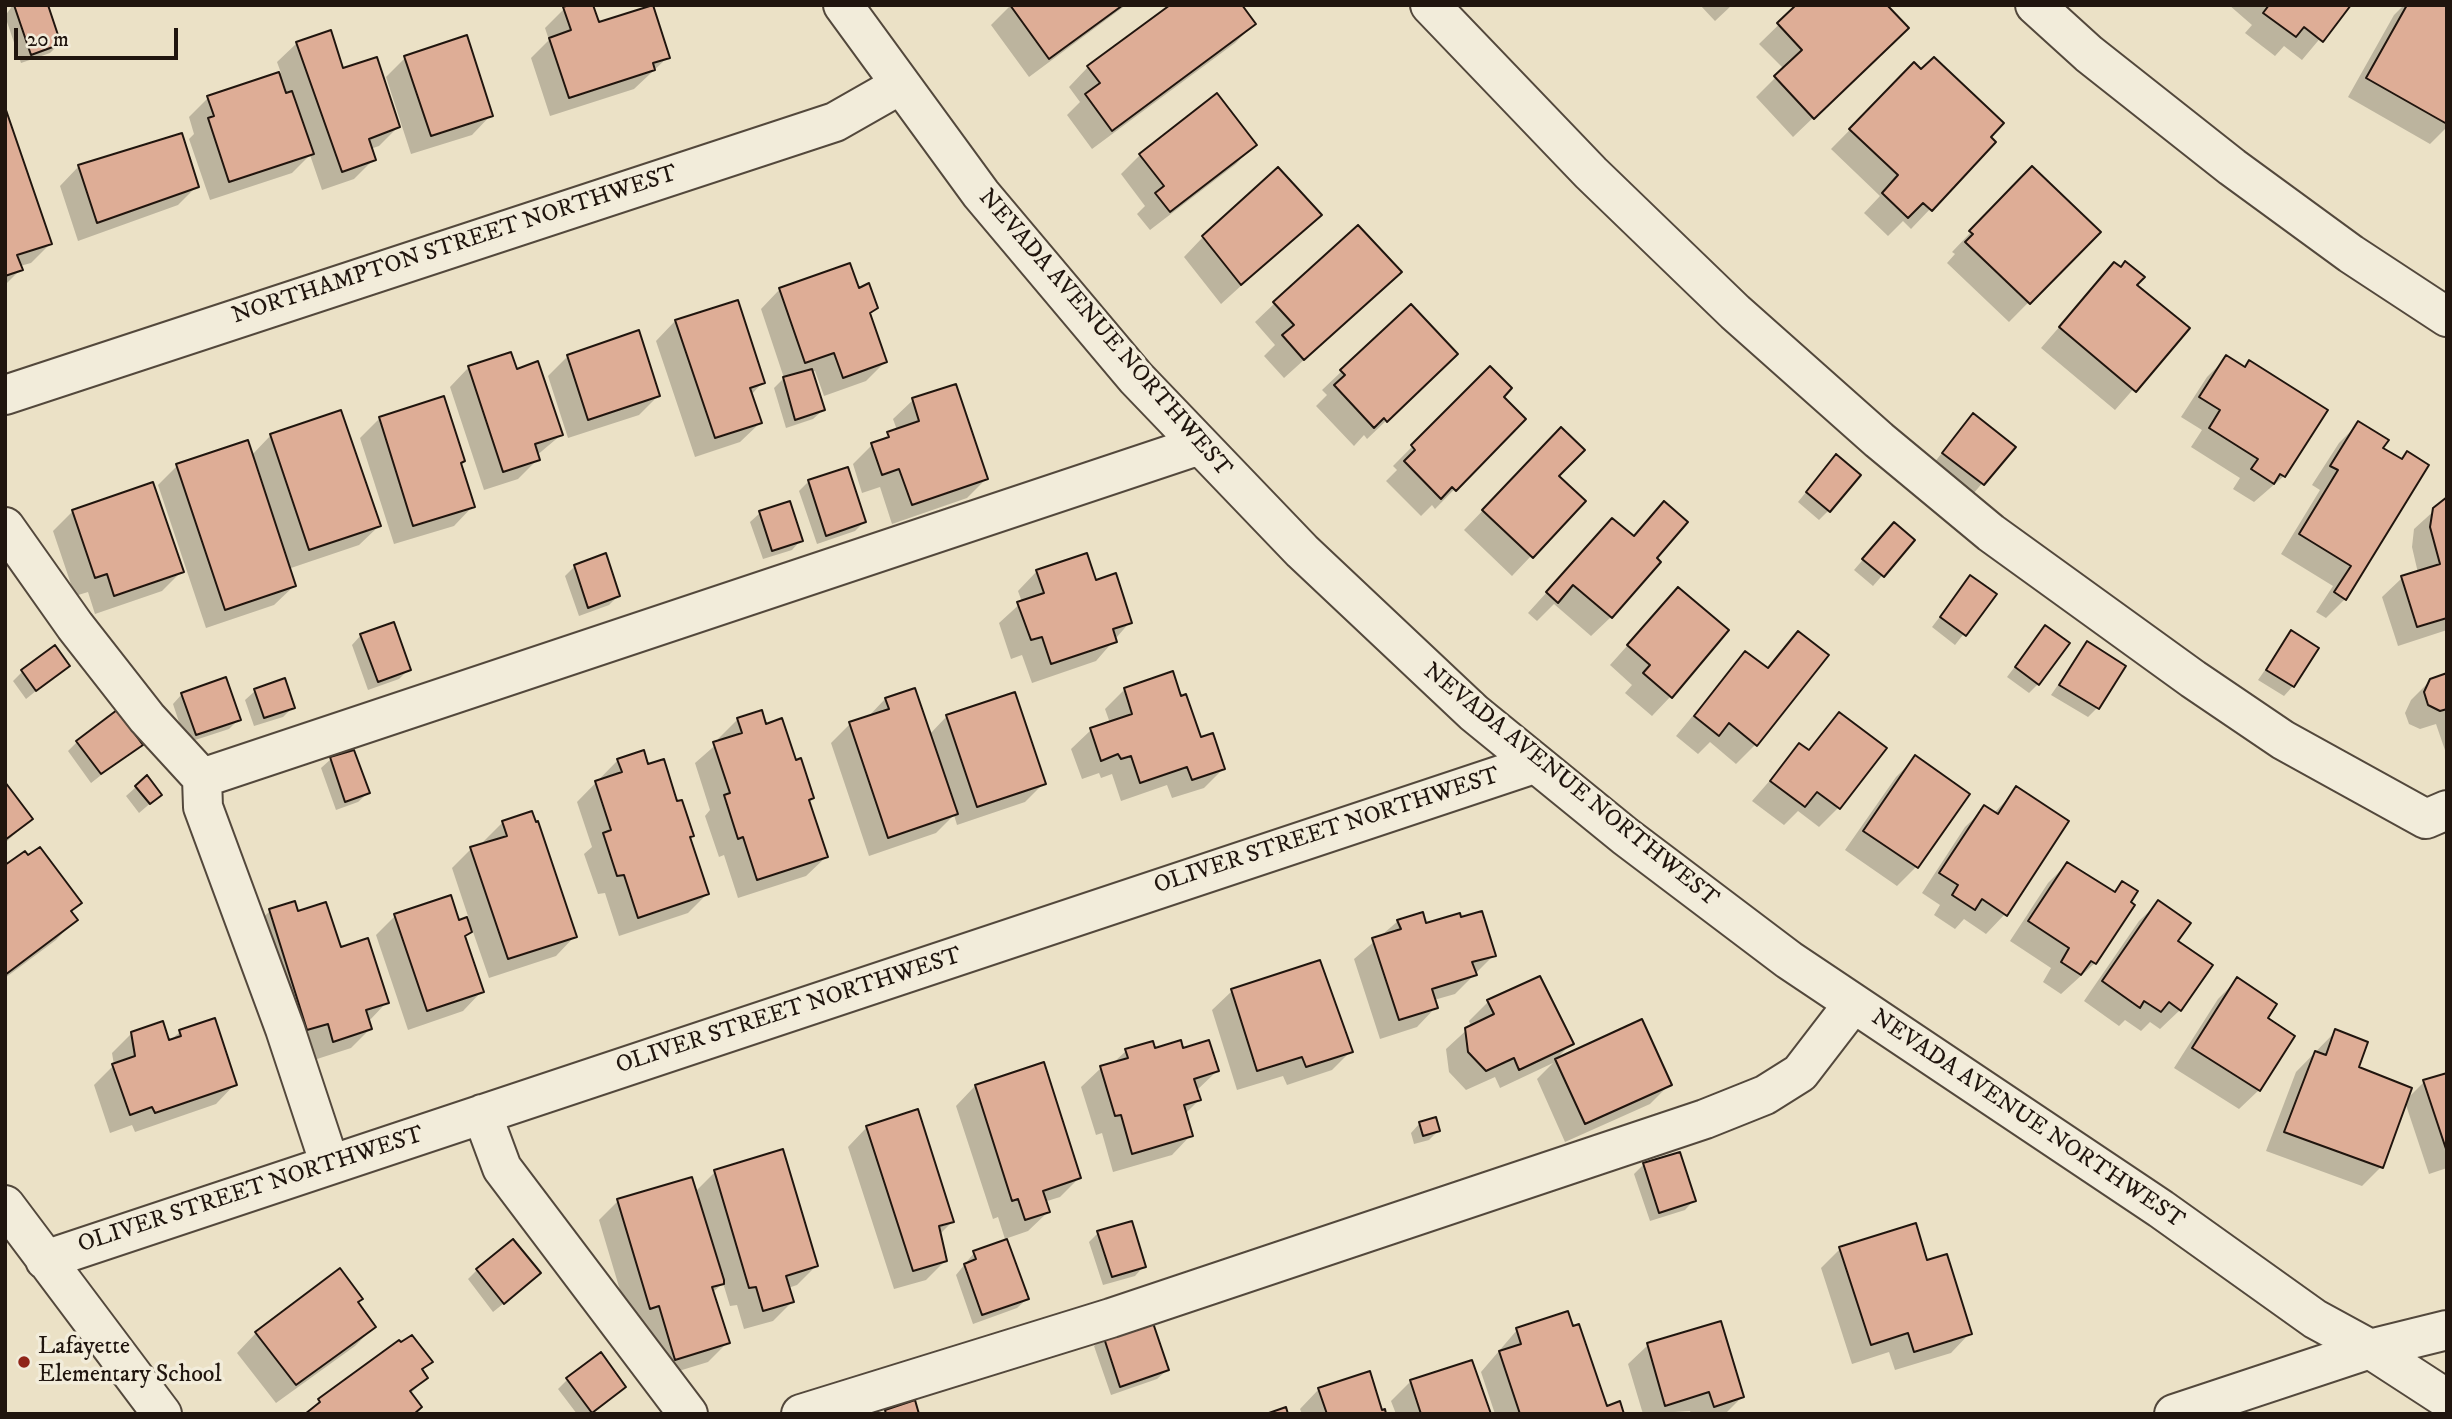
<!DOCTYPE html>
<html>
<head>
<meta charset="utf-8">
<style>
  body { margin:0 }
  #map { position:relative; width:2452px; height:1419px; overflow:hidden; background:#ebe1c6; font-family:"IM FELL DW Pica",serif }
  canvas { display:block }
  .frame { position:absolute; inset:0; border:7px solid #20150e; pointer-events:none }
  .scale { position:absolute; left:14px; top:28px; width:164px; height:32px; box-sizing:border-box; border:4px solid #20150e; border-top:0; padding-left:9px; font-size:21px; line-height:24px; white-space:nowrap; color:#20150e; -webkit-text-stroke:5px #f2ecda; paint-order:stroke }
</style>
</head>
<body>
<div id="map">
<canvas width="2452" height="1419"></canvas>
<div class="frame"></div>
<div class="scale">20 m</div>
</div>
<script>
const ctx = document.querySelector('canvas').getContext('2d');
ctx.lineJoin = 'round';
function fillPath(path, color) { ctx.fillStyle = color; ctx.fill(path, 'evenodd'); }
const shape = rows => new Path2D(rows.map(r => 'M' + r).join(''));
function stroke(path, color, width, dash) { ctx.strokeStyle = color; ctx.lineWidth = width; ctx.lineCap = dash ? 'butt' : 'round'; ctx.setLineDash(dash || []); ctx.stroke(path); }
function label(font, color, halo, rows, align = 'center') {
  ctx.font = font + ' "IM FELL DW Pica",serif'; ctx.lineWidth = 7; ctx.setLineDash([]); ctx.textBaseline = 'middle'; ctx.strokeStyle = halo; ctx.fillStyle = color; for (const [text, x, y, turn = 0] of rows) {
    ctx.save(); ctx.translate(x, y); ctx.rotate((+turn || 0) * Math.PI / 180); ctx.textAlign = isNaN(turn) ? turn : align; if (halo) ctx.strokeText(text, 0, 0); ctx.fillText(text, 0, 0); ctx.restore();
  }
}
fillPath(shape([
  [13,5,46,5,59,44,50,53,21,63,5,16],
  [1011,5,1126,5,1029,77,991,25],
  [1700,5,1732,5,1715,21],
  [1799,5,1887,47,1793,137,1756,97,1784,69,1759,44],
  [2229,5,2348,5,2302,60,2284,46,2275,56,2245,33,2252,25],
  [2404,5,2447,5,2447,127,2430,144,2348,97,2394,15],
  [564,9,597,24,668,57,634,89,550,116,531,58,549,40,545,28],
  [1254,24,1235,43,1092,149,1067,115,1080,102,1069,87,1088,67],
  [297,43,398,127,379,146,370,149,374,159,354,179,322,190,310,155,292,173,210,200,189,139,194,134,189,117,208,98,281,73,277,62],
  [405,58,491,115,472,135,411,154,386,77],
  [1914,65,1994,142,1911,229,1903,221,1888,236,1864,213,1880,196,1831,149],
  [5,113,50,244,31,263,20,266,21,269,5,285],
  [1255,144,1236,164,1150,230,1137,214,1145,206,1121,174,1140,155],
  [79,166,197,186,178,205,78,241,60,186],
  [2013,188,2098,232,2009,322,1947,263,1955,254,1952,252],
  [1319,215,1221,304,1184,257,1203,237],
  [2114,264,2187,328,2115,410,2041,348],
  [780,289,858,290,876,308,869,315,885,362,866,381,824,396,815,371,811,372,823,410,813,419,786,428,774,388,784,378,761,309],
  [1380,291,1284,378,1264,356,1275,345,1255,322,1275,303],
  [675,321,763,382,751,395,760,423,740,442,695,457,656,341],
  [568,356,659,395,639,415,568,438,548,376],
  [2226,358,2243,368,2249,362,2326,411,2284,476,2254,502,2233,489,2240,478,2191,447,2202,430,2181,417,2207,377],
  [469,367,516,371,561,435,536,456,538,459,518,479,484,490,450,387],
  [1490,368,1501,397,1523,419,1435,509,1432,505,1421,516,1386,481,1397,470,1393,466],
  [1342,371,1436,373,1367,439,1364,435,1354,446,1316,406,1327,395,1322,390],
  [913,400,986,479,967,498,892,524,880,487,862,493,853,464,872,445,897,430,893,419],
  [380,418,463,461,460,465,473,506,454,526,394,544,360,438],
  [2358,424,2380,448,2400,460,2407,453,2345,599,2326,618,2316,612,2333,586,2281,554,2320,490,2312,485,2339,443],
  [1964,425,2013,447,1973,494,1934,463],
  [271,435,379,526,359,545,288,569,294,586,274,605,206,628,158,485,177,466,251,456],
  [1542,449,1557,476,1531,556,1512,576,1464,530],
  [1827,466,1829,510,1819,520,1798,502],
  [809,481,864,522,855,531,817,544,799,491],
  [2447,499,2447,630,2398,646,2382,597,2402,578,2418,573,2412,547,2414,529],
  [73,511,182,571,162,591,95,614,88,592,75,596,53,531],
  [760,513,801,540,792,550,763,559,750,522],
  [1612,520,1633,537,1645,523,1654,559,1611,617,1591,636,1554,604,1537,621,1528,613],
  [1885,534,1912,541,1873,586,1854,570],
  [575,566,618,596,609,605,579,616,565,576],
  [1037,571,1094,582,1130,622,1096,661,1032,683,1022,655,1011,659,999,623,1022,602,1018,591],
  [1970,577,1995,594,1955,645,1932,627],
  [1678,589,1671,696,1652,716,1625,693,1632,685,1610,665],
  [2045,627,2038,684,2029,693,2007,677],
  [1798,633,1756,744,1736,764,1710,742,1698,754,1676,736,1745,653,1766,669],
  [2291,633,2293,686,2284,696,2258,680],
  [361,635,409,669,399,679,368,690,352,645],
  [2087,643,2097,708,2088,717,2051,695],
  [67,666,26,699,13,681,22,672],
  [2447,675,2447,756,2436,724,2420,729,2409,724,2405,713,2411,700,2431,680],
  [1125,689,1180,698,1200,739,1223,769,1204,788,1172,798,1167,785,1121,801,1112,774,1101,778,1099,773,1082,779,1071,749,1091,730,1110,723,1105,709],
  [255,691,293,707,283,717,254,726,245,700],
  [182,694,239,719,229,729,186,743,173,704],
  [885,699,929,735,947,716,1044,783,1025,802,957,825,954,815,936,833,869,856,831,743,850,724,866,719],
  [1839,714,1884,749,1838,808,1819,827,1798,811,1784,825,1752,801,1800,746,1807,751],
  [738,719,765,726,795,762,812,797,808,802,826,857,806,876,738,898,724,855,719,857,705,816,710,810,695,763,719,742,718,739],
  [77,742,141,744,91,783,68,751],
  [1915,758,1967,794,1916,867,1897,886,1845,850,1896,777],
  [331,759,368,793,358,802,336,810,321,768],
  [618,760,647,766,676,803,692,835,688,839,707,894,688,913,619,936,605,893,598,894,584,854,592,847,577,802],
  [5,785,31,819,5,843],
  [136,787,160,795,139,813,126,796],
  [2017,789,2005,914,1986,934,1964,919,1955,929,1934,915,1940,905,1922,893,1965,827,1985,808,1994,813],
  [503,822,575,936,556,956,489,978,472,929,463,938,482,991,463,1011,408,1030,376,935,395,916,458,922,469,919,452,868,471,849,484,845,483,842],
  [28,858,79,903,70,912,75,920,56,940,5,978,5,868],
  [2067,864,2113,893,2122,883,2095,963,2061,994,2043,982,2051,968,2010,941,2048,883],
  [2159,902,2176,941,2180,1010,2160,1029,2150,1022,2141,1031,2125,1020,2119,1026,2084,1001,2139,921],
  [270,911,297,913,340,949,387,1002,368,1022,370,1029,351,1048,314,1060,250,930],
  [1398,921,1425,925,1494,955,1455,994,1434,1000,1436,1007,1417,1027,1380,1039,1354,959],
  [2237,980,2265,1019,2259,1090,2239,1109,2174,1068,2218,999],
  [1232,991,1351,1051,1332,1070,1287,1085,1283,1076,1237,1090,1212,1010],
  [1488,1002,1571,1044,1555,1060,1641,1021,1670,1084,1650,1104,1565,1142,1537,1079,1553,1063,1500,1088,1495,1077,1466,1090,1449,1072,1446,1049,1471,1026,1469,1021],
  [2336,1031,2356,1068,2406,1100,2424,1082,2447,1074,2447,1168,2429,1174,2405,1102,2381,1167,2362,1186,2266,1151,2296,1072],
  [180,1032,235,1084,216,1104,135,1132,132,1125,110,1133,94,1085,114,1065,112,1053,131,1034,168,1042],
  [1182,1050,1217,1071,1196,1091,1199,1100,1185,1114,1191,1135,1172,1155,1113,1172,1102,1133,1096,1135,1081,1087,1101,1068,1112,1064,1126,1051],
  [975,1086,1079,1178,1060,1197,1044,1202,1048,1212,1028,1231,1005,1239,998,1217,993,1219,956,1106],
  [1420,1123,1438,1131,1429,1140,1414,1144,1411,1133],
  [867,1127,952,1222,939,1235,946,1260,926,1280,894,1289,848,1147],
  [1644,1164,1694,1200,1685,1210,1650,1221,1634,1174],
  [715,1172,816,1266,797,1285,788,1288,792,1302,773,1321,744,1329,737,1305,730,1306,723,1283,712,1293,728,1342,708,1362,656,1378,631,1327,599,1220,618,1201,695,1192],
  [1098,1233,1144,1266,1135,1276,1103,1285,1089,1242],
  [1840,1249,1926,1263,1970,1333,1951,1353,1895,1370,1889,1352,1852,1364,1821,1268],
  [974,1253,1027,1299,1017,1308,973,1324,956,1275],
  [477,1270,529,1283,493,1312,468,1279],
  [340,1271,356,1303,374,1327,355,1346,276,1403,237,1353,256,1333],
  [1517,1330,1606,1408,1622,1414,1495,1414,1481,1372],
  [1104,1337,1167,1370,1157,1379,1111,1395,1094,1346],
  [399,1342,431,1362,421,1371,426,1378,410,1394,306,1414],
  [1648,1345,1742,1397,1725,1414,1691,1414,1690,1411,1643,1414,1628,1364],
  [568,1379,624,1387,591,1414,577,1414,558,1389],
  [1411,1381,1489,1414,1396,1414,1391,1401],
  [1319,1389,1383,1414,1302,1414,1300,1409]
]), '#0003');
const building = shape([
  [14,5,48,5,61,44,31,55,14,5],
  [569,5,593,5,599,22,653,5,670,58,653,63,655,70,569,98,549,38,571,30,563,7,569,5],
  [1010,5,1123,5,1049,59,1010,5],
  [1170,5,1242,5,1256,24,1112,131,1085,94,1100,83,1087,66,1170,5],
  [1796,5,1887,5,1909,28,1814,119,1774,76,1802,50,1777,23,1796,5],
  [2269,5,2351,5,2323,42,2304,27,2296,37,2263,13,2269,5],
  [2407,5,2447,5,2447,124,2366,78,2407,5],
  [331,30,343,68,377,57,400,127,369,139,376,160,342,172,296,42,331,30],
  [467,35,493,116,431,136,404,56,467,35],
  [1934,57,2004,123,1991,137,1996,142,1932,211,1923,203,1908,218,1882,193,1898,175,1849,129,1914,62,1921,69,1934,57],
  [279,72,286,93,292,91,314,154,229,182,208,118,214,116,207,96,279,72],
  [1217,93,1257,145,1170,212,1155,193,1164,186,1139,154,1217,93],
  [6,110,52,244,17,255,23,270,5,276,6,110],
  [182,133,199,187,97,223,78,165,182,133],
  [2032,166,2101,232,2030,304,1965,242,1973,234,1969,231,2032,166],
  [1278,167,1322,215,1241,285,1202,236,1278,167],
  [1358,225,1402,272,1304,360,1282,335,1294,325,1273,302,1358,225],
  [2125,261,2145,277,2137,285,2190,328,2136,392,2059,327,2114,262,2121,267,2125,261],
  [850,263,859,288,869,283,878,308,870,313,887,362,843,378,834,353,805,363,779,288,850,263],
  [738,300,765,383,750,388,762,423,715,438,675,320,738,300],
  [1411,304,1458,354,1387,422,1384,418,1374,428,1334,385,1345,375,1340,370,1411,304],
  [639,330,660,396,588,420,567,355,639,330],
  [511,352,517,369,538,361,563,435,535,444,540,460,503,472,468,366,511,352],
  [2226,355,2245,367,2249,360,2328,410,2285,477,2280,474,2274,484,2251,469,2258,459,2209,428,2220,410,2199,397,2226,355],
  [1490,366,1512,388,1504,397,1526,419,1456,491,1452,487,1441,499,1404,461,1415,450,1411,445,1490,366],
  [812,369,825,410,795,420,783,377,812,369],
  [956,384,988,479,912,505,899,469,882,475,871,443,889,437,887,432,919,421,912,398,956,384],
  [444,396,465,461,461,463,475,507,413,526,379,417,444,396],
  [341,410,381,526,309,550,270,434,341,410],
  [1973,413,2016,447,1984,485,1942,453,1973,413],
  [2358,421,2389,440,2383,448,2402,459,2407,451,2429,465,2346,600,2334,592,2351,566,2299,534,2338,470,2330,466,2358,421],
  [1561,427,1585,450,1559,476,1586,501,1533,558,1482,510,1561,427],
  [248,440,296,586,225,610,176,464,248,440],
  [1836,454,1861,475,1830,512,1806,492,1836,454],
  [848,467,866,522,826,536,808,480,848,467],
  [153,482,184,572,114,596,107,574,95,578,72,510,153,482],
  [2447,497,2447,618,2417,627,2401,576,2440,564,2430,527,2433,508,2447,497],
  [790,501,803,541,772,551,759,511,790,501],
  [1664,501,1688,522,1657,558,1661,562,1612,618,1573,585,1558,603,1546,592,1612,518,1634,536,1664,501],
  [1894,522,1915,540,1884,577,1862,559,1894,522],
  [606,553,620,596,588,608,574,565,606,553],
  [1087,553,1096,580,1116,573,1132,623,1113,629,1117,642,1051,664,1042,637,1031,640,1017,602,1044,593,1036,570,1087,553],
  [1970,575,1997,594,1966,636,1940,617,1970,575],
  [1678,587,1729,630,1672,698,1643,673,1650,665,1627,645,1678,587],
  [394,622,411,670,378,682,360,634,394,622],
  [2045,625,2070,643,2039,685,2015,667,2045,625],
  [2291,630,2319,648,2294,687,2266,670,2291,630],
  [1798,631,1829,655,1757,746,1729,723,1719,736,1694,716,1745,651,1768,668,1798,631],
  [2087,641,2126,666,2099,709,2059,685,2087,641],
  [55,645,70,666,36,691,21,670,55,645],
  [1173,671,1181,696,1186,694,1201,737,1213,733,1225,769,1192,780,1187,767,1140,783,1131,756,1121,759,1118,754,1101,761,1090,728,1132,714,1124,688,1173,671],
  [2447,673,2447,709,2440,711,2428,705,2424,692,2430,679,2447,673],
  [226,677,241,720,196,735,181,693,226,677],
  [285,678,295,708,264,718,254,689,285,678],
  [915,688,958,814,888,838,849,722,889,709,885,698,915,688],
  [1015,692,1046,784,977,807,946,715,1015,692],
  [117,710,143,745,101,774,76,741,117,710],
  [762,710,766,724,782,718,796,760,801,758,814,798,809,800,828,857,757,880,743,837,738,839,724,795,730,793,713,742,742,733,737,718,762,710],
  [1839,712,1887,748,1840,809,1817,792,1805,807,1770,781,1799,743,1809,750,1839,712],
  [354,750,370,793,345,802,330,757,354,750],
  [644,750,648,764,664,759,677,801,682,800,694,836,690,837,709,894,638,918,624,875,617,876,603,833,611,830,595,781,622,772,617,759,644,750],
  [1915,755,1970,794,1918,868,1863,831,1915,755],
  [147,775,162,795,150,804,135,786,147,775],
  [5,782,33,819,5,840,5,782],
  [2016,786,2069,821,2007,916,1982,899,1975,910,1952,895,1958,885,1939,873,1984,805,1998,814,2016,786],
  [532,811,536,822,538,821,577,937,508,959,470,847,507,836,502,821,532,811],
  [40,847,82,903,71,911,78,920,5,975,5,865,25,851,28,855,40,847],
  [2067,862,2115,892,2122,881,2138,891,2131,902,2135,905,2096,964,2091,961,2081,975,2061,962,2069,948,2028,921,2067,862],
  [451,895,459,920,467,917,472,932,465,936,484,992,427,1011,394,914,451,895],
  [2158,900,2191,923,2178,941,2213,965,2181,1011,2169,1002,2161,1012,2144,1001,2140,1008,2102,981,2158,900],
  [295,901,298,911,326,902,341,947,368,938,389,1003,366,1010,372,1029,333,1042,328,1024,307,1030,269,909,295,901],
  [1482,911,1496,956,1472,962,1477,975,1432,989,1438,1008,1399,1020,1372,938,1401,929,1397,920,1423,912,1426,923,1460,913,1461,917,1482,911],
  [1320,960,1353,1052,1306,1067,1302,1057,1257,1071,1231,989,1320,960],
  [1540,976,1574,1044,1519,1070,1514,1058,1486,1071,1468,1052,1465,1028,1494,1014,1487,1000,1540,976],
  [2237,977,2277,1004,2268,1018,2295,1036,2260,1091,2192,1048,2237,977],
  [215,1018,237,1085,155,1113,152,1107,130,1115,112,1064,135,1056,131,1032,163,1021,169,1040,181,1036,179,1030,215,1018],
  [1642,1019,1672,1085,1585,1124,1555,1059,1642,1019],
  [2335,1029,2368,1042,2359,1067,2412,1088,2383,1168,2284,1132,2315,1051,2326,1055,2335,1029],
  [1181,1040,1183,1048,1209,1040,1219,1071,1194,1079,1201,1100,1184,1105,1193,1136,1132,1154,1121,1115,1115,1116,1100,1066,1128,1058,1125,1049,1153,1041,1155,1048,1181,1040],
  [1044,1062,1081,1178,1043,1191,1050,1212,1025,1220,1018,1199,1012,1201,975,1085,1044,1062],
  [2447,1073,2447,1152,2423,1080,2447,1073],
  [918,1109,954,1222,939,1226,947,1261,913,1271,866,1126,918,1109],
  [1436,1117,1440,1131,1423,1136,1419,1122,1436,1117],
  [783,1149,818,1266,786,1276,794,1302,763,1311,756,1287,749,1288,714,1170,783,1149],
  [1680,1152,1696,1201,1659,1213,1643,1163,1680,1152],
  [692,1177,724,1280,724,1284,712,1287,730,1343,675,1360,659,1306,650,1309,617,1199,692,1177],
  [1132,1221,1146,1267,1112,1277,1097,1231,1132,1221],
  [1916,1223,1927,1260,1947,1254,1972,1334,1914,1352,1908,1333,1871,1345,1839,1247,1916,1223],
  [513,1239,541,1273,504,1304,476,1269,513,1239],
  [1007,1239,1029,1299,982,1315,964,1264,976,1259,973,1251,1007,1239],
  [340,1268,363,1299,358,1302,376,1327,296,1385,255,1332,340,1268],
  [1568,1311,1573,1326,1579,1324,1607,1406,1620,1401,1624,1414,1520,1414,1499,1351,1521,1344,1516,1328,1568,1311],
  [1152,1320,1169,1370,1120,1387,1103,1335,1152,1320],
  [1721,1321,1744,1397,1714,1407,1709,1392,1665,1406,1647,1343,1721,1321],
  [412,1335,433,1362,422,1369,428,1378,410,1391,422,1407,414,1414,305,1414,320,1402,318,1399,399,1340,401,1342,412,1335],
  [601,1352,626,1387,592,1413,566,1378,601,1352],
  [1472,1360,1491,1414,1421,1414,1410,1380,1472,1360],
  [1370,1371,1382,1410,1385,1409,1386,1414,1327,1414,1318,1388,1370,1371],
  [915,1400,919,1414,886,1414,885,1410,915,1400],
  [1286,1407,1288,1414,1266,1414,1286,1407]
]);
fillPath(building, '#dead96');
stroke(building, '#20150e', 2);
const minor = shape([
  [843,5,981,194,1136,378,1302,551,1474,713,1625,836,1789,960,2161,1209,2315,1319,2370,1349,2447,1399],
  [1430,5,1591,173,1735,312,1879,440,1991,533,2193,679,2283,740,2426,819,2447,810],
  [2035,5,2089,54,2232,167,2351,254,2447,317],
  [5,395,835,122,900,85],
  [5,527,75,626,147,718,202,778,203,807,285,1029,330,1165],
  [202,778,1197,446],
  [482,1114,502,1168,688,1414],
  [5,1205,162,1414],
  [45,1260,1534,764],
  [801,1414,1111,1318,1705,1119,1765,1095,1800,1073,1853,1004],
  [2174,1414,2370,1349,2447,1330]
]);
stroke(minor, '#53483c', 42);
stroke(minor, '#f2ecda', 38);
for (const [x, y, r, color] of [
  [24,1362,7,"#8f2418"]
]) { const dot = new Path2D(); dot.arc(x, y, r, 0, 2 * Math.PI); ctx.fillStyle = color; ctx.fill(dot); stroke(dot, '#f2ecda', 2.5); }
label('24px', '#20150e', '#f2ecda', [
  ["NORTHAMPTON STREET NORTHWEST",455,246,-18],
  ["NEVADA AVENUE NORTHWEST",1104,334,49],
  ["NEVADA AVENUE NORTHWEST",1570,786,39],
  ["OLIVER STREET NORTHWEST",1327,832,-18],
  ["OLIVER STREET NORTHWEST",789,1012,-18],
  ["NEVADA AVENUE NORTHWEST",2027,1120,34],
  ["OLIVER STREET NORTHWEST",251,1191,-18]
]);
label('24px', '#20150e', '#f2ecda', [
  ["Lafayette",38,1348],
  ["Elementary School",38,1376]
], 'left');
</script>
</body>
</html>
